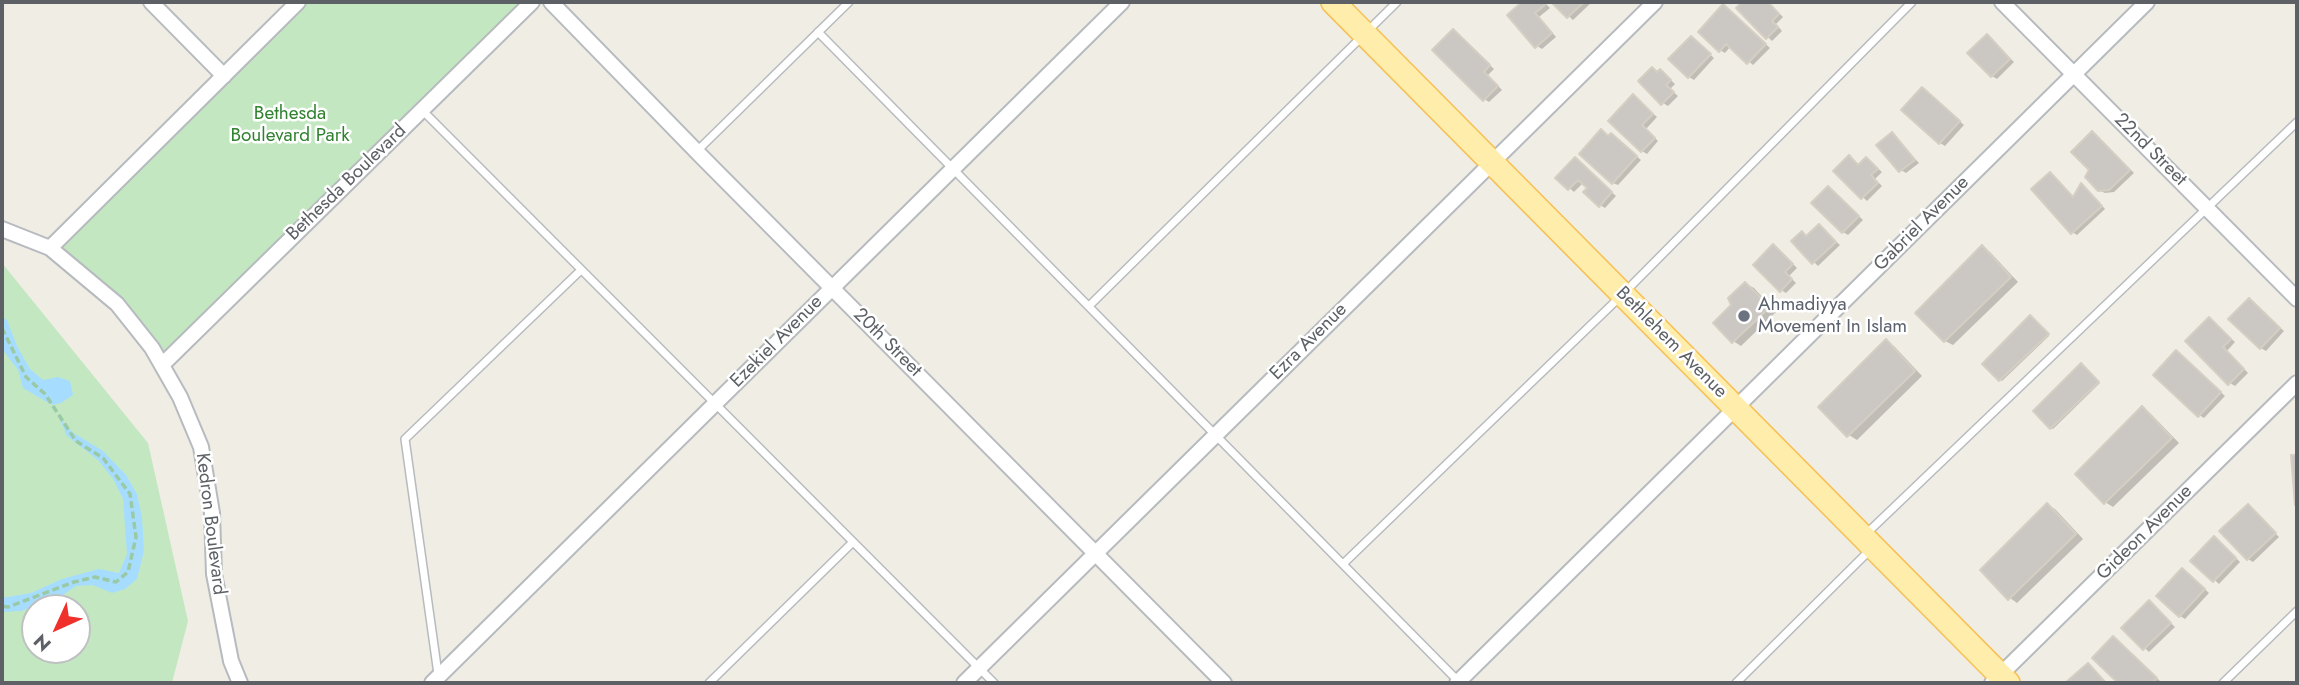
<!DOCTYPE html>
<html>
<head>
<meta charset="utf-8">
<style>
  body { margin:0 }
  #map { position:relative; width:2299px; height:685px; overflow:hidden; background:#f0ede5; font-family:Jost,sans-serif }
  canvas { display:block }
  .frame { position:absolute; inset:0; border:4px solid #5d6166; pointer-events:none }
  .north { position:absolute; left:21px; top:594px; width:70px; height:70px; box-sizing:border-box; background:#fff; border:2px solid #bec0c2; border-radius:50%; rotate:225deg; font-size:19px; font-weight:700; line-height:28px; text-align:center; color:#5d6166 }
  .north::after { content:''; display:block; margin:auto; width:24px; height:32px; background:#ef302b; clip-path:polygon(50% 0,100% 100%,50% 72%,0 100%) }
</style>
</head>
<body>
<div id="map">
<canvas width="2299" height="685"></canvas>
<div class="frame"></div>
<div class="north">N</div>
</div>
<script>
const ctx = document.querySelector('canvas').getContext('2d');
ctx.lineJoin = 'round';
function fillPath(path, color) { ctx.fillStyle = color; ctx.fill(path, 'evenodd'); }
const shape = rows => new Path2D(rows.map(r => 'M' + r).join(''));
function stroke(path, color, width, dash) { ctx.strokeStyle = color; ctx.lineWidth = width; ctx.lineCap = dash ? 'butt' : 'round'; ctx.setLineDash(dash || []); ctx.stroke(path); }
function label(font, color, halo, rows, align = 'center') {
  ctx.font = font + ' Jost,sans-serif'; ctx.lineWidth = 5; ctx.setLineDash([]); ctx.textBaseline = 'middle'; ctx.strokeStyle = halo; ctx.fillStyle = color; for (const [text, x, y, turn = 0] of rows) {
    ctx.save(); ctx.translate(x, y); ctx.rotate((+turn || 0) * Math.PI / 180); ctx.textAlign = isNaN(turn) ? turn : align; if (halo) ctx.strokeText(text, 0, 0); ctx.fillText(text, 0, 0); ctx.restore();
  }
}
fillPath(shape([
  [298,2,530,2,162,365,152,348,50,248],
  [2,263,148,443,188,621,172,683,2,683],
  [35,608,77,608,77,650,35,650]
]), '#c3e8c1');
fillPath(shape([
  [2,317,7,320,17,346,30,369,43,380,58,377,70,381,73,395,61,403,52,405,23,388,18,370,2,349],
  [59,417,72,432,103,451,126,475,137,494,142,517,144,551,137,579,125,589,112,593,93,585,76,586,60,597,21,611,2,612,2,598,31,593,62,579,99,569,119,573,127,554,123,499,113,479,98,460,67,436]
]), '#a6ddff');
fillPath(shape([
  [1524,2,1544,2,1550,8,1539,17,1556,37,1542,49,1537,46],
  [1553,2,1592,2,1573,20],
  [1745,2,1768,2,1783,17,1776,24,1782,31,1772,41,1738,8],
  [1724,6,1770,48,1753,65,1731,46,1725,53,1720,50],
  [1454,31,1494,69,1488,75,1502,90,1489,102,1484,99],
  [1987,36,2014,62,1997,79,1992,76],
  [1691,38,1714,58,1694,80,1689,77],
  [1661,71,1675,84,1670,89,1678,96,1668,106,1663,103,1658,74],
  [1923,89,1964,125,1945,146,1940,143],
  [1634,97,1657,117,1646,129,1658,141,1647,154,1642,151],
  [2093,133,2134,173,2114,192,2105,193,2099,190,2091,170],
  [1892,134,1919,163,1906,173,1901,170],
  [1609,137,1616,138,1641,160,1618,185,1613,183],
  [1849,158,1859,166,1867,159,1882,172,1875,179,1882,186,1867,201,1836,171],
  [1575,159,1616,196,1605,208,1600,205,1583,183,1574,192,1558,178],
  [2050,174,2074,198,2081,186,2086,188,2105,209,2077,235,2072,232],
  [1828,188,1863,220,1848,235,1843,232],
  [1819,226,1840,245,1818,266,1793,241,1802,233,1808,236],
  [1982,247,1990,252,2018,282,1953,345,1945,341],
  [1778,249,1797,268,1789,276,1796,283,1786,293,1781,290],
  [1746,284,1754,288,1776,312,1741,346,1733,341,1734,306],
  [2249,300,2284,331,2266,351,2261,348],
  [2032,319,2049,336,2002,381,1985,364],
  [2210,319,2235,342,2227,351,2248,373,2235,386,2230,383],
  [1886,342,1894,346,1922,376,1857,440,1849,435],
  [2177,352,2225,396,2204,418,2199,415],
  [2083,366,2100,383,2053,429,2051,428],
  [2143,409,2150,413,2179,443,2113,507,2105,502],
  [2047,505,2055,509,2083,539,2017,603,2010,598],
  [2248,506,2279,537,2253,562,2248,559],
  [2219,541,2240,562,2219,584,2193,561],
  [2187,573,2209,593,2185,619,2180,616],
  [2150,603,2175,627,2149,652,2124,628],
  [2114,638,2118,641,2161,682,2121,683,2094,658]
]), '#0003');
const building = shape([
  [1522,2,1543,2,1546,4,1535,13,1552,33,1535,48,1507,15,1522,2],
  [1551,2,1584,2,1567,18,1551,2],
  [1742,2,1768,2,1779,14,1772,21,1778,27,1766,39,1736,8,1742,2],
  [1723,4,1766,44,1747,64,1726,44,1719,52,1698,32,1723,4],
  [1453,29,1490,65,1484,72,1498,86,1483,101,1432,50,1453,29],
  [1987,34,2010,59,1991,77,1967,53,1987,34],
  [1691,36,1711,54,1688,78,1668,59,1691,36],
  [1652,67,1657,72,1660,69,1671,80,1666,85,1674,92,1661,105,1638,81,1652,67],
  [1922,87,1960,121,1939,144,1901,110,1922,87],
  [1633,94,1653,114,1642,125,1655,138,1641,152,1608,121,1633,94],
  [1601,129,1608,136,1611,133,1637,156,1612,184,1579,154,1601,129],
  [2092,131,2130,170,2109,190,2098,191,2085,177,2089,170,2071,152,2092,131],
  [1892,132,1915,160,1899,172,1876,145,1892,132],
  [1849,155,1858,165,1866,157,1878,169,1871,175,1878,183,1861,199,1833,171,1849,155],
  [1575,157,1612,192,1599,207,1583,192,1587,188,1578,180,1568,190,1555,178,1575,157],
  [2050,172,2073,197,2081,183,2102,206,2071,234,2031,189,2050,172],
  [1828,186,1859,216,1842,233,1811,203,1828,186],
  [1819,224,1836,242,1812,264,1791,241,1802,231,1806,236,1819,224],
  [1773,244,1793,264,1785,272,1792,279,1780,292,1753,265,1773,244],
  [1982,245,2011,277,1944,342,1915,313,1982,245],
  [1745,282,1770,307,1732,343,1713,323,1731,305,1728,298,1745,282],
  [2249,298,2280,328,2260,349,2228,319,2249,298],
  [2030,315,2049,334,1999,381,1982,364,2030,315],
  [2209,317,2231,339,2223,347,2244,369,2228,385,2185,341,2209,317],
  [1886,339,1915,371,1847,437,1818,407,1886,339],
  [2176,350,2221,392,2198,417,2153,375,2176,350],
  [2081,363,2099,382,2050,429,2033,411,2081,363],
  [2142,406,2172,438,2104,504,2075,474,2142,406],
  [2291,455,2297,455,2297,505,2295,505,2291,455],
  [2047,503,2076,534,2008,600,1980,570,2047,503],
  [2248,504,2276,533,2247,560,2219,531,2248,504],
  [2214,536,2236,558,2213,582,2190,561,2214,536],
  [2182,568,2205,589,2179,617,2156,596,2182,568],
  [2149,600,2171,623,2143,650,2121,628,2149,600],
  [2113,636,2157,678,2152,683,2118,683,2092,658,2113,636],
  [2088,663,2106,683,2065,683,2088,663]
]);
fillPath(building, '#cbc7c2');
stroke(building, '#d5cec3', 2);
const lane = shape([
  [818,32,1460,683],
  [422,110,994,683],
  [697,151,849,2],
  [1089,306,1397,2],
  [1866,534,2297,122],
  [1343,564,1623,294,1912,2],
  [438,674,405,439,581,270],
  [709,683,853,542],
  [1736,683,1870,550],
  [2223,683,2297,611]
]);
const street = shape([
  [151,2,224,76],
  [551,2,700,155,1224,683],
  [2002,2,2297,299],
  [2,229,50,248,117,304,152,348,180,397,201,447,212,513,214,574,231,661,240,683],
  [50,248,298,2],
  [162,365,532,2],
  [432,683,1122,2],
  [964,683,1655,2],
  [1457,683,2147,2],
  [1992,683,2297,383]
]);
const primary = shape([
  [1333,2,2008,683]
]);
stroke(lane, '#b7bbbf', 10);
stroke(street, '#b7bbbf', 18);
stroke(primary, '#f6c157', 26);
stroke(shape([
  [2,328,26,377,45,394,76,441,103,458,130,494,136,537,128,572,116,582,95,577,74,582,8,607,2,606]
]), '#99c9a5', 3.5, [7, 3.5]);
stroke(lane, '#fff', 7);
stroke(street, '#fff', 14);
stroke(primary, '#ffedab', 23);
for (const [x, y, r, color] of [
  [1744,316,7,"#6b7280"]
]) { const dot = new Path2D(); dot.arc(x, y, r, 0, 2 * Math.PI); ctx.fillStyle = color; ctx.fill(dot); stroke(dot, '#fff', 2.5); }
label('19px', '#318230', '#fff', [
  ["Bethesda",290,114],
  ["Boulevard Park",290,136]
]);
label('19px', '#5d6166', '#fff', [
  ["22nd Street",2150,150,45],
  ["Bethesda Boulevard",347,183,-44],
  ["Gabriel Avenue",1922,224,-45],
  ["Ezekiel Avenue",777,342,-45],
  ["Ezra Avenue",1309,342,-45],
  ["20th Street",887,343,45],
  ["Bethlehem Avenue",1671,343,45],
  ["Kedron Boulevard",210,524,83],
  ["Gideon Avenue",2145,533,-45]
]);
label('19px', '#5b616d', '#fff', [
  ["Ahmadiyya",1758,305],
  ["Movement In Islam",1758,327]
], 'left');
</script>
</body>
</html>
